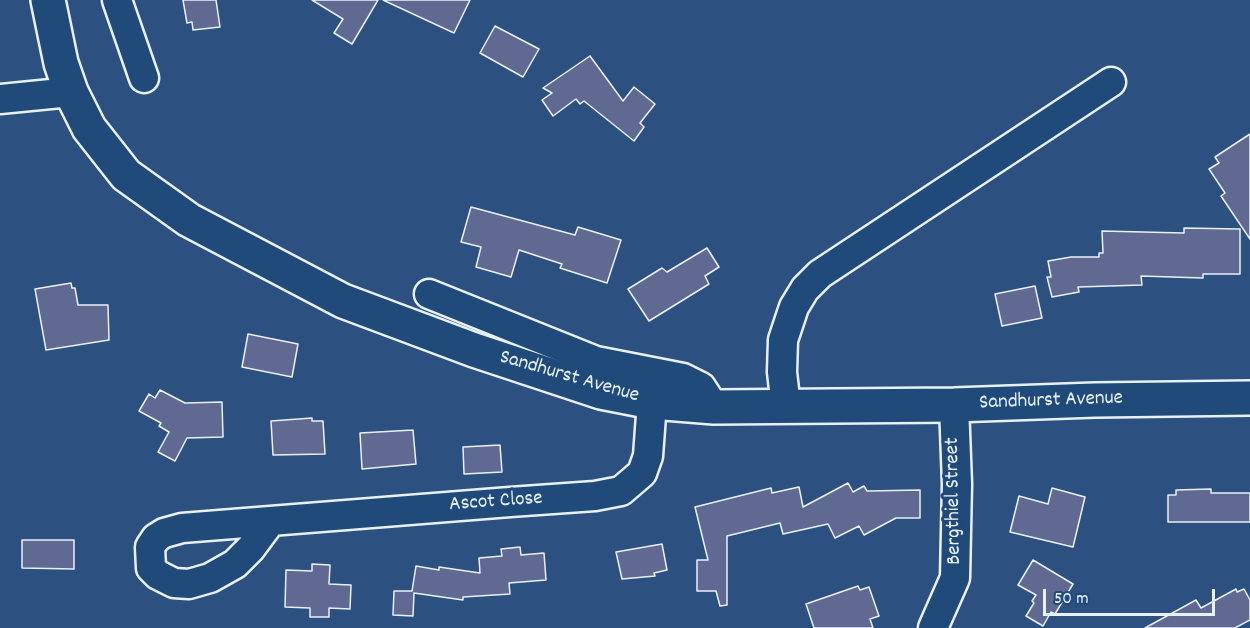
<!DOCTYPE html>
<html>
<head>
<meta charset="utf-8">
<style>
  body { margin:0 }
  #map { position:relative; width:1250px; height:628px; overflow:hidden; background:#2c507f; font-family:Dekko,sans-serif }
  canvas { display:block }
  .scale { position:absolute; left:1043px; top:589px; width:172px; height:27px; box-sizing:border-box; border:3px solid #e8f1f8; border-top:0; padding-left:8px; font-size:18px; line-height:21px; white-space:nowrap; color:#e8f1f8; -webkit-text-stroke:4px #1f4a7a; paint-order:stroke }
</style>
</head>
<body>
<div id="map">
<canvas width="1250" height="628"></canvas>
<div class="scale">50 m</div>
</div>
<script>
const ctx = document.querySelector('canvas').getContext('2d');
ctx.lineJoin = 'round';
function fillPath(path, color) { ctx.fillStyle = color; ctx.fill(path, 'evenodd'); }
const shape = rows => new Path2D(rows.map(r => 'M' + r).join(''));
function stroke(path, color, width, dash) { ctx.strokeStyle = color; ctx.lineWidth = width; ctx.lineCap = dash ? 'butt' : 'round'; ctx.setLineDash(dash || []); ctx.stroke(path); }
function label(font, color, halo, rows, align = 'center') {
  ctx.font = font + ' Dekko,sans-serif'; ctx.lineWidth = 6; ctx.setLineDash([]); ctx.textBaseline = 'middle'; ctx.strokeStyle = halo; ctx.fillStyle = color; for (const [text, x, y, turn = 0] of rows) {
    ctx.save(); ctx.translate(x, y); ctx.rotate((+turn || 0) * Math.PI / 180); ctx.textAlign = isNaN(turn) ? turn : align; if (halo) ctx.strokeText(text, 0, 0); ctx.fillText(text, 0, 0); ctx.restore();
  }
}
const building = shape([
  [183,0,216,0,220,27,193,30,192,22,187,23,183,0],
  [312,0,378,0,352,44,334,33,343,19,312,0],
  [383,0,470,0,454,33,383,0],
  [495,26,539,49,523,77,480,53,495,26],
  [590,56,623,101,634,87,655,104,640,123,644,127,634,141,584,101,580,104,576,99,553,116,542,100,552,93,543,88,590,56],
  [1250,134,1250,239,1221,196,1225,193,1209,169,1219,163,1215,157,1250,134],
  [471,207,575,235,578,227,621,240,607,283,560,268,562,264,519,250,511,277,476,267,481,247,461,242,471,207],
  [1184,228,1240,229,1240,274,1203,274,1203,278,1141,276,1142,285,1078,287,1079,292,1052,297,1047,277,1051,277,1048,261,1071,257,1099,257,1099,253,1103,253,1102,231,1184,233,1184,228],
  [707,248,719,267,705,276,709,284,649,321,628,289,662,268,667,272,707,248],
  [71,283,72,288,75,288,78,305,108,305,109,340,46,350,35,289,71,283],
  [1035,286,1042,318,1002,326,995,294,1035,286],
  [248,334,298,344,292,377,242,367,248,334],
  [160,390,185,403,222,402,223,437,187,438,175,461,158,452,169,432,159,426,161,423,139,411,149,394,155,398,160,390],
  [312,418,312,421,323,421,325,454,273,455,271,421,312,418],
  [413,430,416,464,362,469,360,433,413,430],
  [500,445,502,472,464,474,463,447,500,445],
  [848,483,853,492,864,486,867,491,920,490,920,518,896,518,864,535,859,526,835,538,828,524,783,534,780,523,727,536,727,605,720,606,716,591,697,591,697,560,708,560,695,507,771,488,772,493,799,487,803,507,848,483],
  [1052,488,1085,497,1073,547,1010,532,1019,496,1048,504,1052,488],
  [1211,489,1211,493,1250,493,1250,522,1168,522,1168,495,1176,495,1176,490,1211,489],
  [22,540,74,540,74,569,22,568,22,540],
  [662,544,667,570,654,573,655,576,622,579,616,552,662,544],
  [520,547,521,555,544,553,546,580,509,583,510,594,463,597,463,600,414,593,413,616,393,615,394,591,412,591,416,566,439,570,439,567,480,573,479,558,502,556,501,549,520,547],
  [1033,560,1073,584,1055,614,1051,612,1043,626,1026,616,1034,603,1032,601,1036,595,1018,585,1033,560],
  [312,564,330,565,329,584,351,585,350,609,329,608,329,617,310,617,310,608,285,607,286,570,312,571,312,564],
  [858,586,860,590,869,587,879,616,870,619,873,628,814,628,806,604,858,586],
  [1236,589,1237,592,1244,589,1250,600,1250,620,1235,628,1145,628,1196,600,1201,608,1236,589]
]);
fillPath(building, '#606991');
stroke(building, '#e8f1f8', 1.5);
const street = shape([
  [117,0,144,78],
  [0,99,71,92],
  [429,294,596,361,683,378,701,387,714,407],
  [786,407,782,372,783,340,794,307,805,289,820,274,1111,82],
  [271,521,251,548,235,564,210,578,189,584,174,583,158,575,151,568,150,547,156,538,164,533,182,528,510,502,595,496,621,491,642,473,648,456,652,402],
  [933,628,955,578,957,484,954,405]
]);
const secondary = shape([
  [48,0,61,63,71,92,89,128,126,175,189,220,343,301,474,350,601,392,652,402,714,407,954,405,1095,400,1250,398]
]);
stroke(street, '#e8f1f8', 33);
stroke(secondary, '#e8f1f8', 38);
stroke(street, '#1f4a7a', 28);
stroke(secondary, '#1f4a7a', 33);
label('21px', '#e8f1f8', '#1f4a7a', [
  ["Sandhurst Avenue",569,378,16],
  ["Sandhurst Avenue",1051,402,-2],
  ["Bergthiel Street",955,501,-91],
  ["Ascot Close",496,503,-4]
]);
</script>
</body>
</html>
